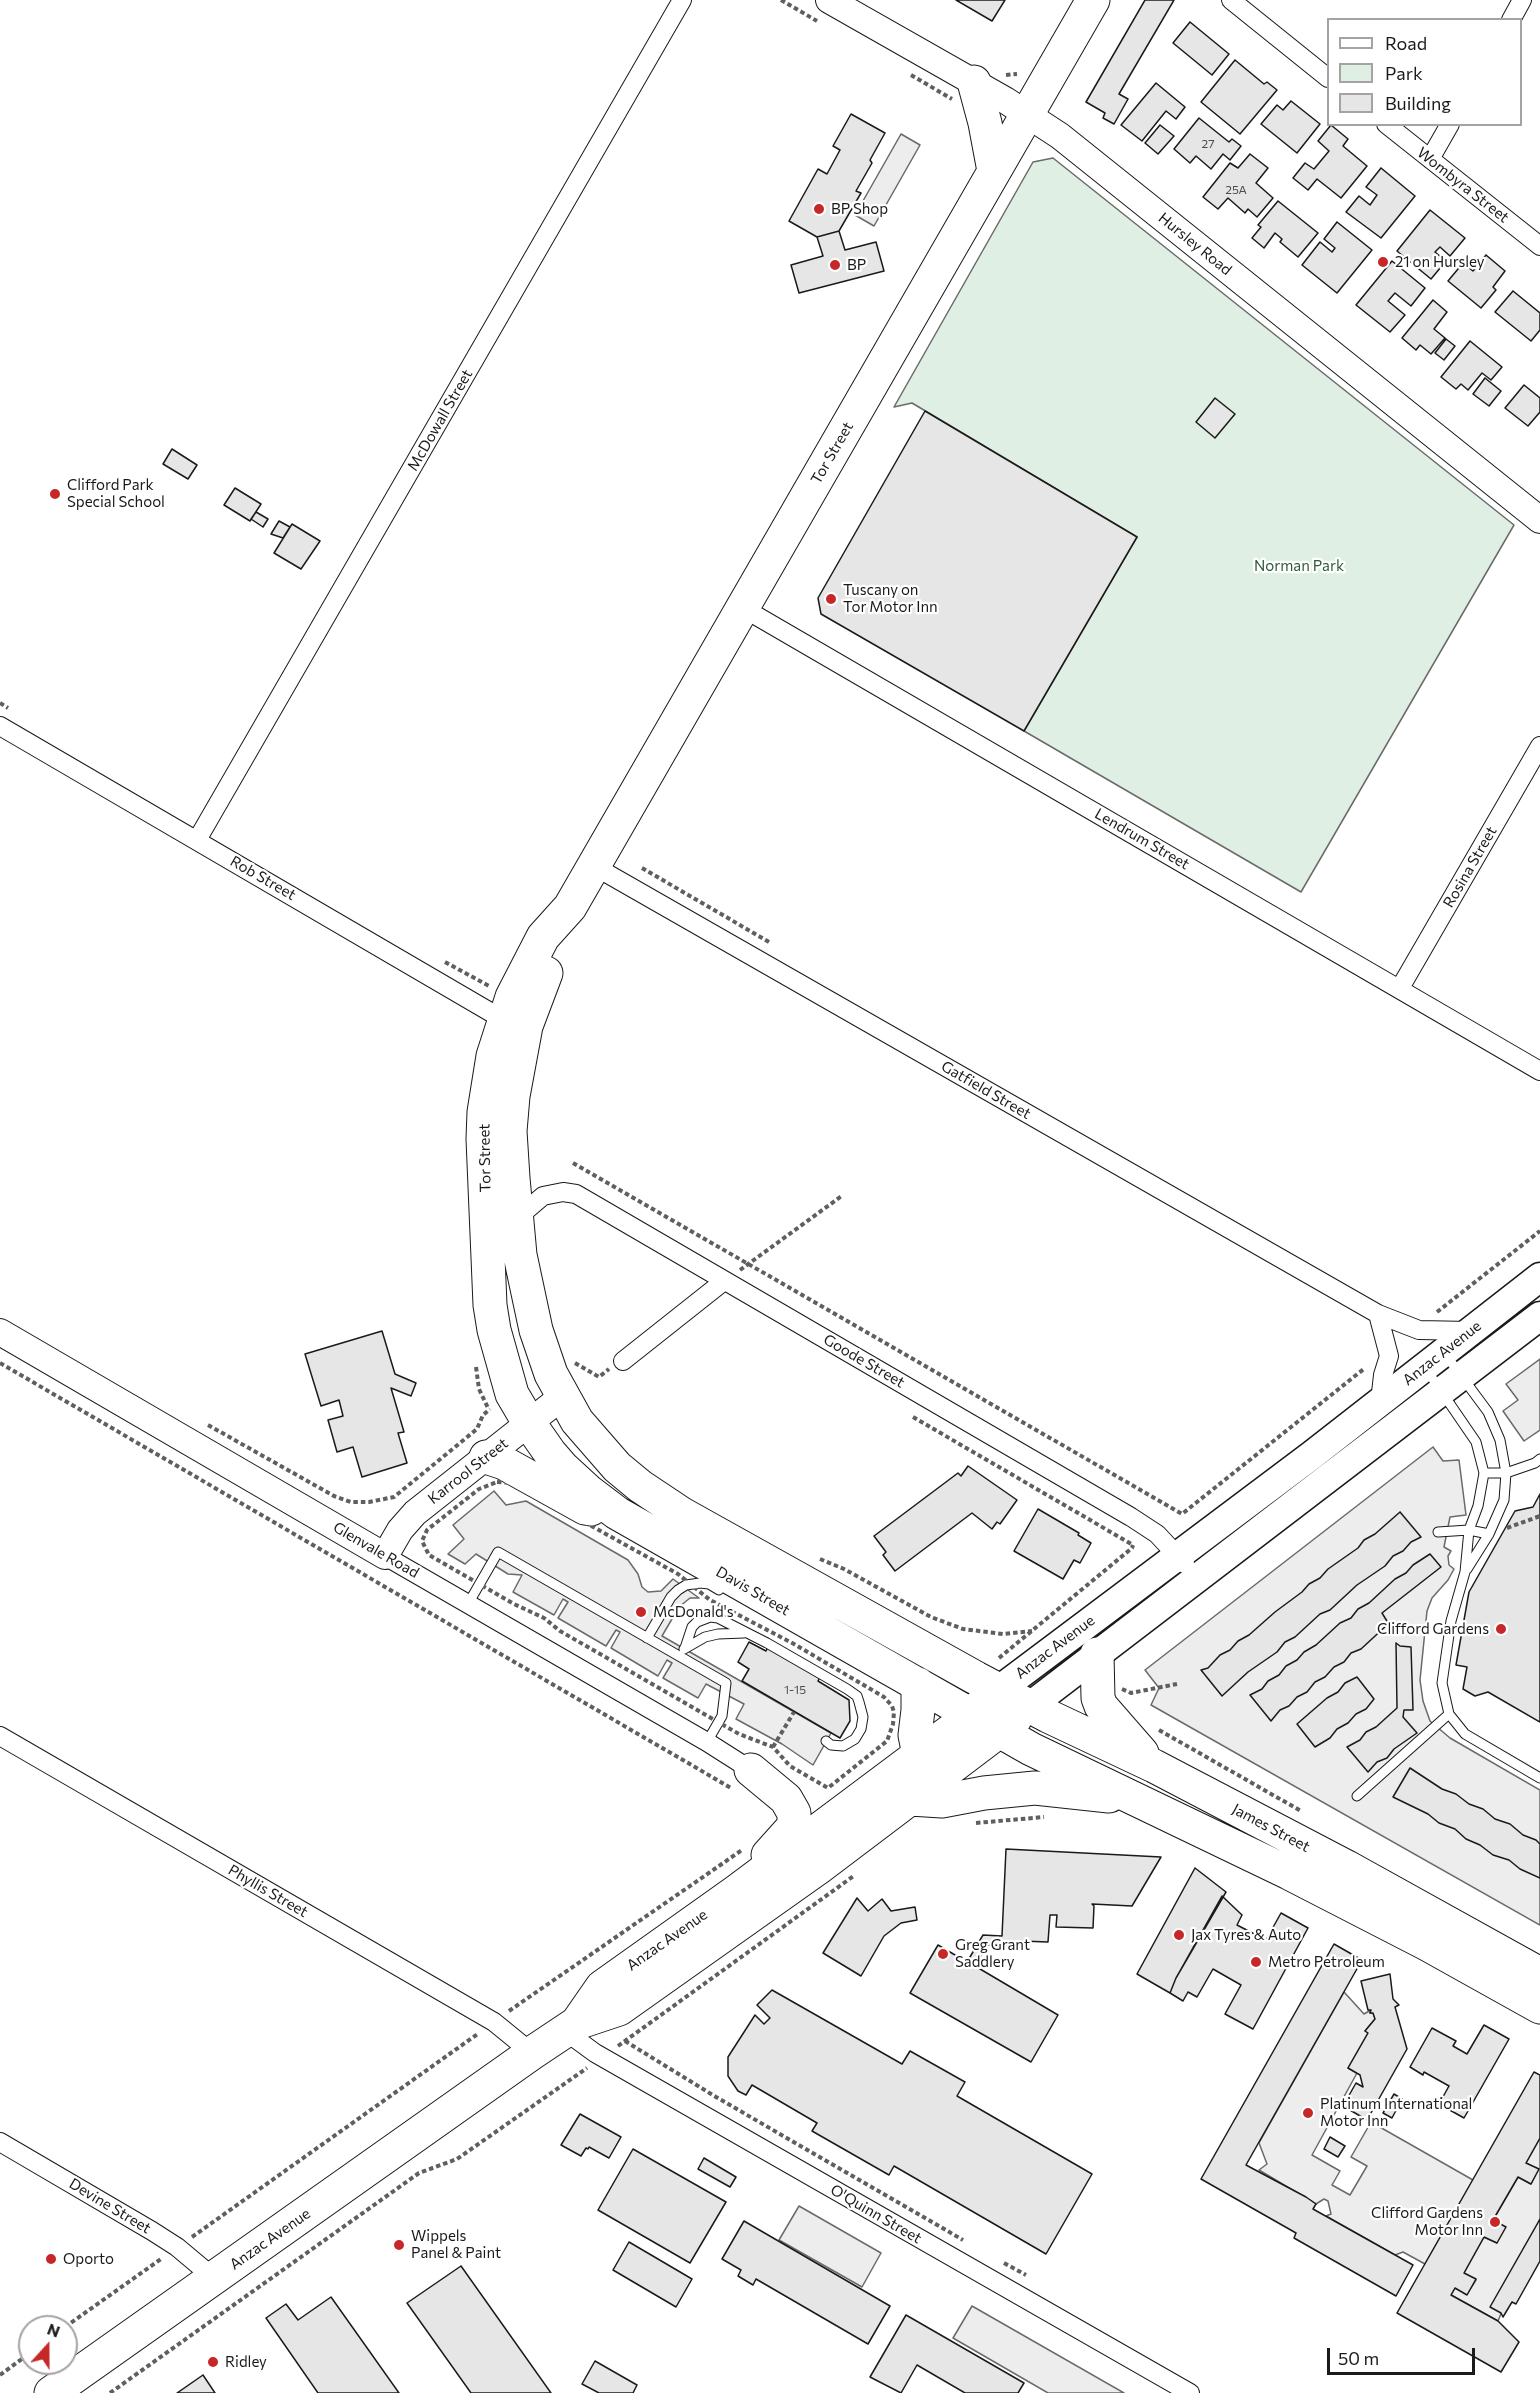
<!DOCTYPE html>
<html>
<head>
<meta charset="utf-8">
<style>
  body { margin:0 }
  #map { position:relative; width:1540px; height:2393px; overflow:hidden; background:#fff; font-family:Commissioner,sans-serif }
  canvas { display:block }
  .legend { position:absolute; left:1327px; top:18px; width:195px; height:108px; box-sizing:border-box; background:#fff; border:2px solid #a3a3a3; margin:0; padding:8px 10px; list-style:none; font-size:18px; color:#1a1a1a }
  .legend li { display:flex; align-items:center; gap:12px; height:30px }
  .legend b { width:30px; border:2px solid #a3a3a3 }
  .north { position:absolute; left:18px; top:2315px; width:60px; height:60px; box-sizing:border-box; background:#fff; border:2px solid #a3a3a3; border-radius:50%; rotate:21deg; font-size:16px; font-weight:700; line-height:24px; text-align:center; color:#1a1a1a }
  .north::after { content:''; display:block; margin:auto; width:21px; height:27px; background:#c62828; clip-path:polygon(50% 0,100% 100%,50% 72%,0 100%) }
  .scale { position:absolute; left:1327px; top:2348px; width:148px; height:27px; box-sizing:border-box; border:3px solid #1a1a1a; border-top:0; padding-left:8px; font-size:18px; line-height:21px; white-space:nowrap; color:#1a1a1a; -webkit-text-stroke:4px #fff; paint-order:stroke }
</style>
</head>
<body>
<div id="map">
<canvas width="1540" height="2393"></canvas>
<ul class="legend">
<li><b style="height:8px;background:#fff"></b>Road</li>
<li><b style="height:16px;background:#e0efe3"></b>Park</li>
<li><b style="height:16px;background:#e6e6e6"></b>Building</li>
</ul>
<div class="north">N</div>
<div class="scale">50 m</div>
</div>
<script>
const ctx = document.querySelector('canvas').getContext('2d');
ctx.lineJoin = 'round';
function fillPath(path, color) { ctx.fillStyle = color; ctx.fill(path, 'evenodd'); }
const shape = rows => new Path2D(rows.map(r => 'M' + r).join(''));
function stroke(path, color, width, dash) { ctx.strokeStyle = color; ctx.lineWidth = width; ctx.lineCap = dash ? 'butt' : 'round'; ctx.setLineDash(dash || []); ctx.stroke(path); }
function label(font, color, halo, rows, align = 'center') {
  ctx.font = font + ' Commissioner,sans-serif'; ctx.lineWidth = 4.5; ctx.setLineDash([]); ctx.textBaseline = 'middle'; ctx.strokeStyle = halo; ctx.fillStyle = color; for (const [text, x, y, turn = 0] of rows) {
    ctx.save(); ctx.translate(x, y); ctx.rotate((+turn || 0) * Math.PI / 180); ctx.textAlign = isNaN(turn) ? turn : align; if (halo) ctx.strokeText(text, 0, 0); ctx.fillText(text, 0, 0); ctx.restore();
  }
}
const green = shape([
  [1053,158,1514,525,1301,892,1024,731,1137,537,912,403,894,407,1033,162,1053,158]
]);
fillPath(green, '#e0efe3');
stroke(green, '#6a6a6a', 1.5);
const parking = shape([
  [901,134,920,145,874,226,855,215,901,134],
  [1540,1359,1540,1430,1524,1441,1503,1411,1518,1400,1506,1384,1540,1359],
  [1433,1447,1443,1461,1459,1460,1466,1515,1450,1517,1444,1547,1451,1551,1448,1556,1449,1565,1454,1569,1448,1580,1432,1598,1427,1611,1420,1680,1423,1701,1430,1721,1450,1738,1540,1790,1540,1925,1151,1705,1159,1688,1145,1670,1433,1447],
  [494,1491,506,1505,526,1501,628,1560,638,1574,642,1587,648,1592,661,1591,673,1579,699,1598,690,1598,679,1607,662,1636,831,1733,813,1765,782,1744,736,1719,744,1704,706,1684,698,1698,663,1678,672,1663,667,1660,658,1676,611,1648,620,1632,616,1630,606,1646,558,1618,568,1602,563,1599,554,1615,513,1592,522,1575,508,1574,476,1554,465,1564,448,1554,464,1539,453,1525,494,1491],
  [1344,1992,1364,2014,1371,2010,1370,2013,1373,2013,1375,2019,1365,2031,1368,2033,1348,2068,1357,2073,1312,2155,1340,2171,1332,2185,1350,2195,1367,2166,1351,2157,1371,2122,1473,2180,1425,2264,1403,2252,1395,2255,1326,2216,1331,2214,1328,2201,1324,2199,1316,2204,1259,2170,1267,2164,1259,2143,1344,1992],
  [1540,2138,1540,2219,1498,2321,1451,2295,1455,2288,1467,2294,1476,2280,1464,2273,1484,2237,1497,2243,1493,2220,1518,2177,1531,2184,1538,2170,1526,2163,1540,2138],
  [799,2206,881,2253,862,2287,779,2240,799,2206],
  [972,2306,1124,2393,1048,2393,953,2338,972,2306]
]);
fillPath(parking, '#ededed');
stroke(parking, '#6a6a6a', 1.5);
const building = shape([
  [956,0,1005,0,992,21,956,0],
  [1145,0,1174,0,1119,94,1128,99,1114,124,1103,118,1105,113,1086,102,1145,0],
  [1190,22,1229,54,1212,75,1173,43,1190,22],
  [1235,60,1264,84,1267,82,1277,90,1240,134,1201,102,1235,60],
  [1156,83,1185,107,1176,119,1166,111,1142,141,1121,125,1156,83],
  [1291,101,1320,124,1297,153,1261,124,1277,105,1283,110,1291,101],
  [851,114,885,133,870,160,872,163,856,191,861,193,839,231,817,237,789,221,818,169,827,174,840,150,833,146,851,114],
  [1199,118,1229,142,1232,139,1241,146,1230,160,1223,154,1211,169,1196,156,1190,163,1174,149,1199,118],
  [1160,125,1174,136,1158,154,1145,143,1160,125],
  [1331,125,1348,139,1343,146,1367,166,1341,198,1317,179,1308,190,1293,178,1305,163,1314,169,1329,151,1318,141,1331,125],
  [1250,154,1268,168,1256,183,1273,198,1257,217,1248,209,1245,213,1228,198,1218,209,1203,197,1230,163,1238,168,1250,154],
  [1381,168,1415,196,1381,238,1346,212,1359,196,1370,205,1377,195,1366,187,1381,168],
  [1278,201,1318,233,1298,257,1280,242,1282,239,1275,233,1264,248,1252,238,1261,227,1258,225,1278,201],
  [1430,210,1465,238,1450,256,1440,247,1435,252,1446,261,1431,279,1397,251,1430,210],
  [1337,222,1372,250,1337,293,1302,265,1320,242,1332,252,1335,248,1324,239,1337,222],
  [839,231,845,250,876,242,884,271,799,293,791,265,823,256,817,237,839,231],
  [1486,255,1505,271,1493,287,1496,290,1481,308,1448,281,1463,263,1473,271,1486,255],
  [1392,261,1425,288,1411,306,1395,293,1388,301,1405,315,1390,332,1356,305,1392,261],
  [1513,291,1540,313,1540,330,1531,341,1495,312,1513,291],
  [1433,300,1447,312,1434,329,1445,338,1431,354,1420,345,1416,350,1402,338,1433,300],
  [1446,339,1455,346,1444,360,1435,353,1446,339],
  [1470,341,1502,367,1491,380,1482,373,1468,390,1461,384,1456,389,1441,377,1470,341],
  [1485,378,1501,391,1489,406,1473,394,1485,378],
  [1524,385,1540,398,1540,412,1528,426,1505,408,1524,385],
  [1215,398,1235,414,1215,438,1196,422,1215,398],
  [925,411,1137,537,1024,731,821,614,818,598,925,411],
  [172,449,197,465,188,479,163,464,172,449],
  [235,488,261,504,250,521,224,505,235,488],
  [256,512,268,519,263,527,251,519,256,512],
  [279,521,290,527,283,538,271,534,279,521],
  [292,524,320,541,301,569,274,553,292,524],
  [382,1331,395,1374,416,1383,411,1396,391,1388,404,1432,398,1433,407,1463,362,1477,353,1447,337,1452,328,1420,343,1416,339,1400,321,1406,305,1354,382,1331],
  [968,1466,1017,1500,1000,1524,997,1522,992,1529,972,1513,895,1571,883,1555,886,1552,874,1536,958,1473,961,1476,968,1466],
  [1540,1494,1540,1722,1488,1692,1475,1696,1463,1689,1467,1667,1456,1665,1469,1592,1515,1511,1533,1507,1540,1494],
  [1038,1509,1079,1533,1078,1535,1091,1543,1080,1563,1074,1560,1063,1579,1014,1551,1038,1509],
  [1400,1512,1421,1537,1411,1542,1403,1551,1393,1556,1385,1566,1357,1585,1330,1610,1320,1614,1295,1637,1285,1642,1277,1652,1248,1672,1222,1696,1201,1670,1208,1668,1220,1655,1230,1650,1238,1641,1249,1635,1275,1612,1302,1592,1309,1584,1320,1578,1328,1569,1358,1548,1364,1540,1375,1534,1400,1512],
  [1430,1554,1441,1567,1382,1613,1390,1626,1387,1625,1361,1649,1351,1653,1344,1662,1334,1667,1325,1677,1315,1682,1307,1692,1297,1697,1289,1706,1280,1710,1271,1721,1250,1695,1262,1689,1268,1681,1279,1675,1286,1666,1297,1660,1304,1652,1316,1645,1340,1623,1351,1618,1358,1609,1369,1603,1395,1579,1406,1573,1413,1565,1430,1554],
  [749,1642,766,1651,770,1643,822,1673,818,1681,849,1700,850,1721,840,1738,742,1681,749,1669,738,1662,749,1642],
  [1396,1643,1400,1646,1411,1647,1413,1710,1404,1710,1403,1717,1417,1733,1394,1749,1387,1758,1377,1762,1368,1772,1347,1747,1360,1740,1366,1732,1376,1727,1397,1708,1396,1643],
  [1357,1677,1374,1699,1366,1709,1356,1714,1348,1723,1337,1729,1330,1738,1315,1747,1297,1724,1327,1698,1338,1692,1345,1683,1357,1677],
  [1410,1768,1442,1789,1456,1794,1469,1804,1483,1809,1495,1819,1510,1824,1523,1835,1536,1840,1540,1844,1540,1878,1520,1869,1509,1860,1493,1855,1480,1845,1466,1839,1455,1829,1439,1823,1428,1814,1393,1797,1410,1768],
  [1006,1849,1161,1857,1132,1906,1092,1904,1094,1906,1093,1928,1056,1927,1057,1915,1050,1915,1048,1942,1021,1941,1021,1946,987,1945,975,1966,1058,2015,1031,2062,910,1993,938,1945,967,1962,983,1935,1002,1936,1006,1849],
  [1195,1868,1226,1892,1176,1978,1170,1993,1137,1974,1195,1868],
  [1222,1896,1242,1915,1237,1925,1266,1940,1281,1913,1308,1928,1253,2029,1225,2014,1241,1985,1213,1969,1197,1997,1188,1992,1183,2001,1170,1993,1176,1978,1222,1896],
  [857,1898,868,1911,882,1899,891,1911,915,1907,917,1920,901,1923,884,1936,861,1976,823,1953,857,1898],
  [1334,1944,1362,1960,1246,2165,1306,2197,1316,2204,1313,2209,1413,2265,1396,2296,1294,2238,1296,2233,1201,2179,1334,1944],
  [1390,1974,1393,1999,1399,2005,1395,2007,1407,2049,1367,2120,1343,2106,1356,2083,1363,2087,1360,2075,1348,2068,1368,2033,1365,2031,1375,2019,1373,2013,1370,2013,1371,2010,1368,2010,1361,1981,1390,1974],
  [772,1990,902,2064,910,2051,965,2082,957,2096,1092,2174,1046,2254,894,2166,889,2175,812,2131,817,2123,752,2085,746,2095,738,2091,728,2076,728,2057,755,2015,764,2024,770,2018,757,2005,772,1990],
  [1484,2025,1509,2039,1464,2118,1439,2104,1449,2086,1424,2072,1423,2075,1410,2067,1432,2028,1456,2041,1453,2046,1467,2054,1484,2025],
  [1534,2072,1540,2075,1540,2138,1526,2163,1539,2169,1531,2184,1518,2177,1493,2220,1506,2227,1497,2243,1484,2237,1464,2273,1476,2279,1467,2295,1455,2288,1451,2295,1498,2321,1519,2342,1501,2372,1397,2313,1534,2072],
  [1394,2094,1402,2099,1392,2118,1383,2113,1394,2094],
  [580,2114,621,2137,609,2158,589,2147,588,2149,586,2148,581,2156,561,2145,580,2114],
  [1330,2137,1345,2146,1338,2157,1324,2149,1330,2137],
  [633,2149,726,2202,690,2263,598,2210,633,2149],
  [704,2158,736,2177,730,2187,698,2169,704,2158],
  [1540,2219,1540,2261,1516,2304,1512,2302,1503,2317,1501,2313,1490,2307,1540,2219],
  [744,2221,890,2306,868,2344,756,2279,753,2285,738,2276,741,2270,722,2259,744,2221],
  [629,2242,692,2279,676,2307,613,2270,629,2242],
  [461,2266,551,2393,471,2393,407,2303,461,2266],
  [331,2297,399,2393,318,2393,266,2318,286,2304,298,2320,331,2297],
  [906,2315,1024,2383,1018,2393,965,2393,917,2365,901,2393,870,2377,906,2315],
  [595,2361,637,2385,633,2393,599,2393,582,2384,595,2361],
  [203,2375,215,2393,177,2393,203,2375]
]);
fillPath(building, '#e6e6e6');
stroke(building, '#1a1a1a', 1.5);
const lane = shape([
  [1445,1354,1488,1412,1500,1440,1506,1473,1504,1500,1489,1534,1467,1569],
  [1426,1369,1476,1442,1484,1473,1478,1506,1469,1530,1465,1572,1451,1621,1442,1683,1449,1714,1465,1734,1540,1778],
  [1484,1473,1506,1473,1535,1463,1540,1459],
  [1438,1532,1469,1530,1489,1534],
  [468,1604,498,1552,726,1683,722,1716,707,1742],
  [647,1638,671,1597,678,1590,686,1585,700,1583,709,1584,719,1590],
  [685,1648,692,1627,697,1622,710,1617,718,1618,767,1643,847,1689,857,1696,859,1702,863,1717,861,1729,855,1739,843,1746,831,1745,826,1741],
  [684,1649,705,1637,718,1634,744,1633],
  [1357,1796,1449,1714]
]);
const street = shape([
  [1231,0,1328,78],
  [1511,20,1522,0],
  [1386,124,1540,246],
  [1430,159,1450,124],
  [743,608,1540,1071],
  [0,726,509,1023],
  [197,840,682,0],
  [594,866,1378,1314,1419,1330,1470,1331],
  [1400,988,1540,746],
  [516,1219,543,1196,563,1192,576,1194,1131,1517,1157,1534,1185,1564],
  [1378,1314,1389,1356,1383,1375,1380,1402],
  [623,1361,724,1281],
  [385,1556,707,1742,751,1770],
  [0,1736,494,2022,532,2053],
  [565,2031,595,2053,1190,2393],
  [0,2142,152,2231,177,2247,214,2278]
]);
const secondary = shape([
  [829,0,1005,100,1060,136,1540,520],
  [0,1332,385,1556,400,1530,415,1513,563,1396]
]);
const primary = shape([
  [999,1690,1312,1455,1540,1277],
  [1030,1706,1540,1316]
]);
const highway = shape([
  [1093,0,570,907,543,937,512,997,493,1056,484,1112,483,1139,490,1305,494,1330,512,1394,529,1423,550,1453,563,1468,588,1491,617,1513,1031,1749,1289,1873,1427,1944,1540,2007],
  [974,82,985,123,994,171],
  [546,973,526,1026,513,1096,510,1131,513,1178,520,1255,536,1330,551,1374,577,1421,617,1467,640,1486,682,1514,976,1678,1048,1716,1154,1766,1347,1867,1540,1974],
  [486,1457,504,1463,585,1508,591,1509],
  [1097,1654,1098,1698,1101,1706,1142,1753],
  [918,1684,918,1710,915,1735,919,1755],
  [751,1770,786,1799,794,1813,794,1826,768,1855],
  [910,1799,942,1801,984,1793,1035,1788,1109,1796],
  [577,2023,602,1987,737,1891,956,1727,986,1701],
  [51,2393,532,2053,577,2023,619,2009,818,1868,1015,1719]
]);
stroke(lane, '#1a1a1a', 11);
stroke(street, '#1a1a1a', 20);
stroke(secondary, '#1a1a1a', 28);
stroke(primary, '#1a1a1a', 31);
stroke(highway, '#1a1a1a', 35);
stroke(shape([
  [781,0,817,21],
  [911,75,952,99],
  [1006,75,1017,74],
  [0,703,8,708],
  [642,868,769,942],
  [445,962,491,987],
  [573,1163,1182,1514,1365,1368],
  [740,1270,843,1195],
  [1437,1312,1540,1231],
  [0,1363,731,1788],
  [575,1363,599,1377,609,1369],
  [476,1367,479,1389,488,1408],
  [913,1417,1133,1545],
  [208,1425,334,1496,351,1502,369,1502,394,1497,477,1429,483,1415,490,1409],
  [497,1482,514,1483,678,1574,710,1600,794,1644,884,1697,892,1706,894,1712,893,1724,887,1741,828,1788,790,1766,773,1747,739,1734,560,1631,544,1618,514,1604,429,1555,422,1541,427,1530,479,1489,497,1482],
  [1507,1528,1540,1516],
  [820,1559,844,1569,931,1617,963,1629,1003,1634,1032,1631],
  [999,1658,1132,1548,1133,1545],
  [1122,1689,1131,1693,1177,1684],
  [1159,1730,1301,1811],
  [773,1747,794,1712],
  [976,1823,1044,1817],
  [509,2011,742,1850],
  [625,2041,716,2097,963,2240],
  [618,2046,855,1875],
  [192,2237,479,2033],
  [1004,2263,1026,2275],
  [65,2327,161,2259],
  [0,2375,30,2353],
  [110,2393,419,2173,457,2159,587,2068]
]), '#5f5f5f', 4, [4.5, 3]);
stroke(lane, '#fff', 9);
stroke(street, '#fff', 18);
stroke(secondary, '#fff', 26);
stroke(primary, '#fff', 28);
stroke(highway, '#fff', 33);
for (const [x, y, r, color] of [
  [819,209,6,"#c62828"],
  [1383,262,6,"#c62828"],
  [835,265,6,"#c62828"],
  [55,494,6,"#c62828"],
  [831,599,6,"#c62828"],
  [641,1612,6,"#c62828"],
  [1501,1629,6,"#c62828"],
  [1179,1935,6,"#c62828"],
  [943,1954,6,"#c62828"],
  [1256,1962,6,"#c62828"],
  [1308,2113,6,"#c62828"],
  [1495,2222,6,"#c62828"],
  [399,2245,6,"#c62828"],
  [51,2259,6,"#c62828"],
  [213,2362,6,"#c62828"]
]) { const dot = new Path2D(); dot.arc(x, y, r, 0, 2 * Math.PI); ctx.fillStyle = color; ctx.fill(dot); stroke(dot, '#fff', 2); }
label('12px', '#4d4d4d', null, [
  ["27",1208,144],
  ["25A",1236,190],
  ["1-15",795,1690]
]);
label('15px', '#1a1a1a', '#fff', [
  ["Wombyra Street",1463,185,38],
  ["Hursley Road",1195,244,39],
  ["McDowall Street",440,420,-60],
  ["Tor Street",832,453,-60],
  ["Lendrum Street",1142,839,30],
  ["Rosina Street",1470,867,-60],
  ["Rob Street",263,878,30],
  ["Gatfield Street",986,1090,30],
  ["Tor Street",485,1158,-91],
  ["Anzac Avenue",1442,1353,-38],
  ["Goode Street",864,1361,30],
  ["Karrool Street",468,1471,-38],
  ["Glenvale Road",376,1550,30],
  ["Davis Street",753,1591,30],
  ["Anzac Avenue",1055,1647,-37],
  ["James Street",1271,1828,28],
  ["Phyllis Street",268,1891,30],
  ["Anzac Avenue",667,1940,-35],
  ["Devine Street",110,2206,31],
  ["O'Quinn Street",876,2214,30],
  ["Anzac Avenue",270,2239,-35]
]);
label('15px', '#1a1a1a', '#fff', [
  ["BP Shop",831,209],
  ["21 on Hursley",1395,262],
  ["BP",847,265],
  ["Clifford Park",67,485],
  ["Special School",67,502],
  ["Tuscany on",843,590],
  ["Tor Motor Inn",843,607],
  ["McDonald's",653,1612],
  ["Clifford Gardens",1489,1629,"right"],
  ["Jax Tyres & Auto",1191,1935],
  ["Greg Grant",955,1945],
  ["Saddlery",955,1962],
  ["Metro Petroleum",1268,1962],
  ["Platinum International",1320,2104],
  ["Motor Inn",1320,2121],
  ["Clifford Gardens",1483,2213,"right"],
  ["Motor Inn",1483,2230,"right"],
  ["Wippels",411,2236],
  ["Panel & Paint",411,2253],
  ["Oporto",63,2259],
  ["Ridley",225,2362]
], 'left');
label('15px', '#2b5a34', '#fff', [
  ["Norman Park",1299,566]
]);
</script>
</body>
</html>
